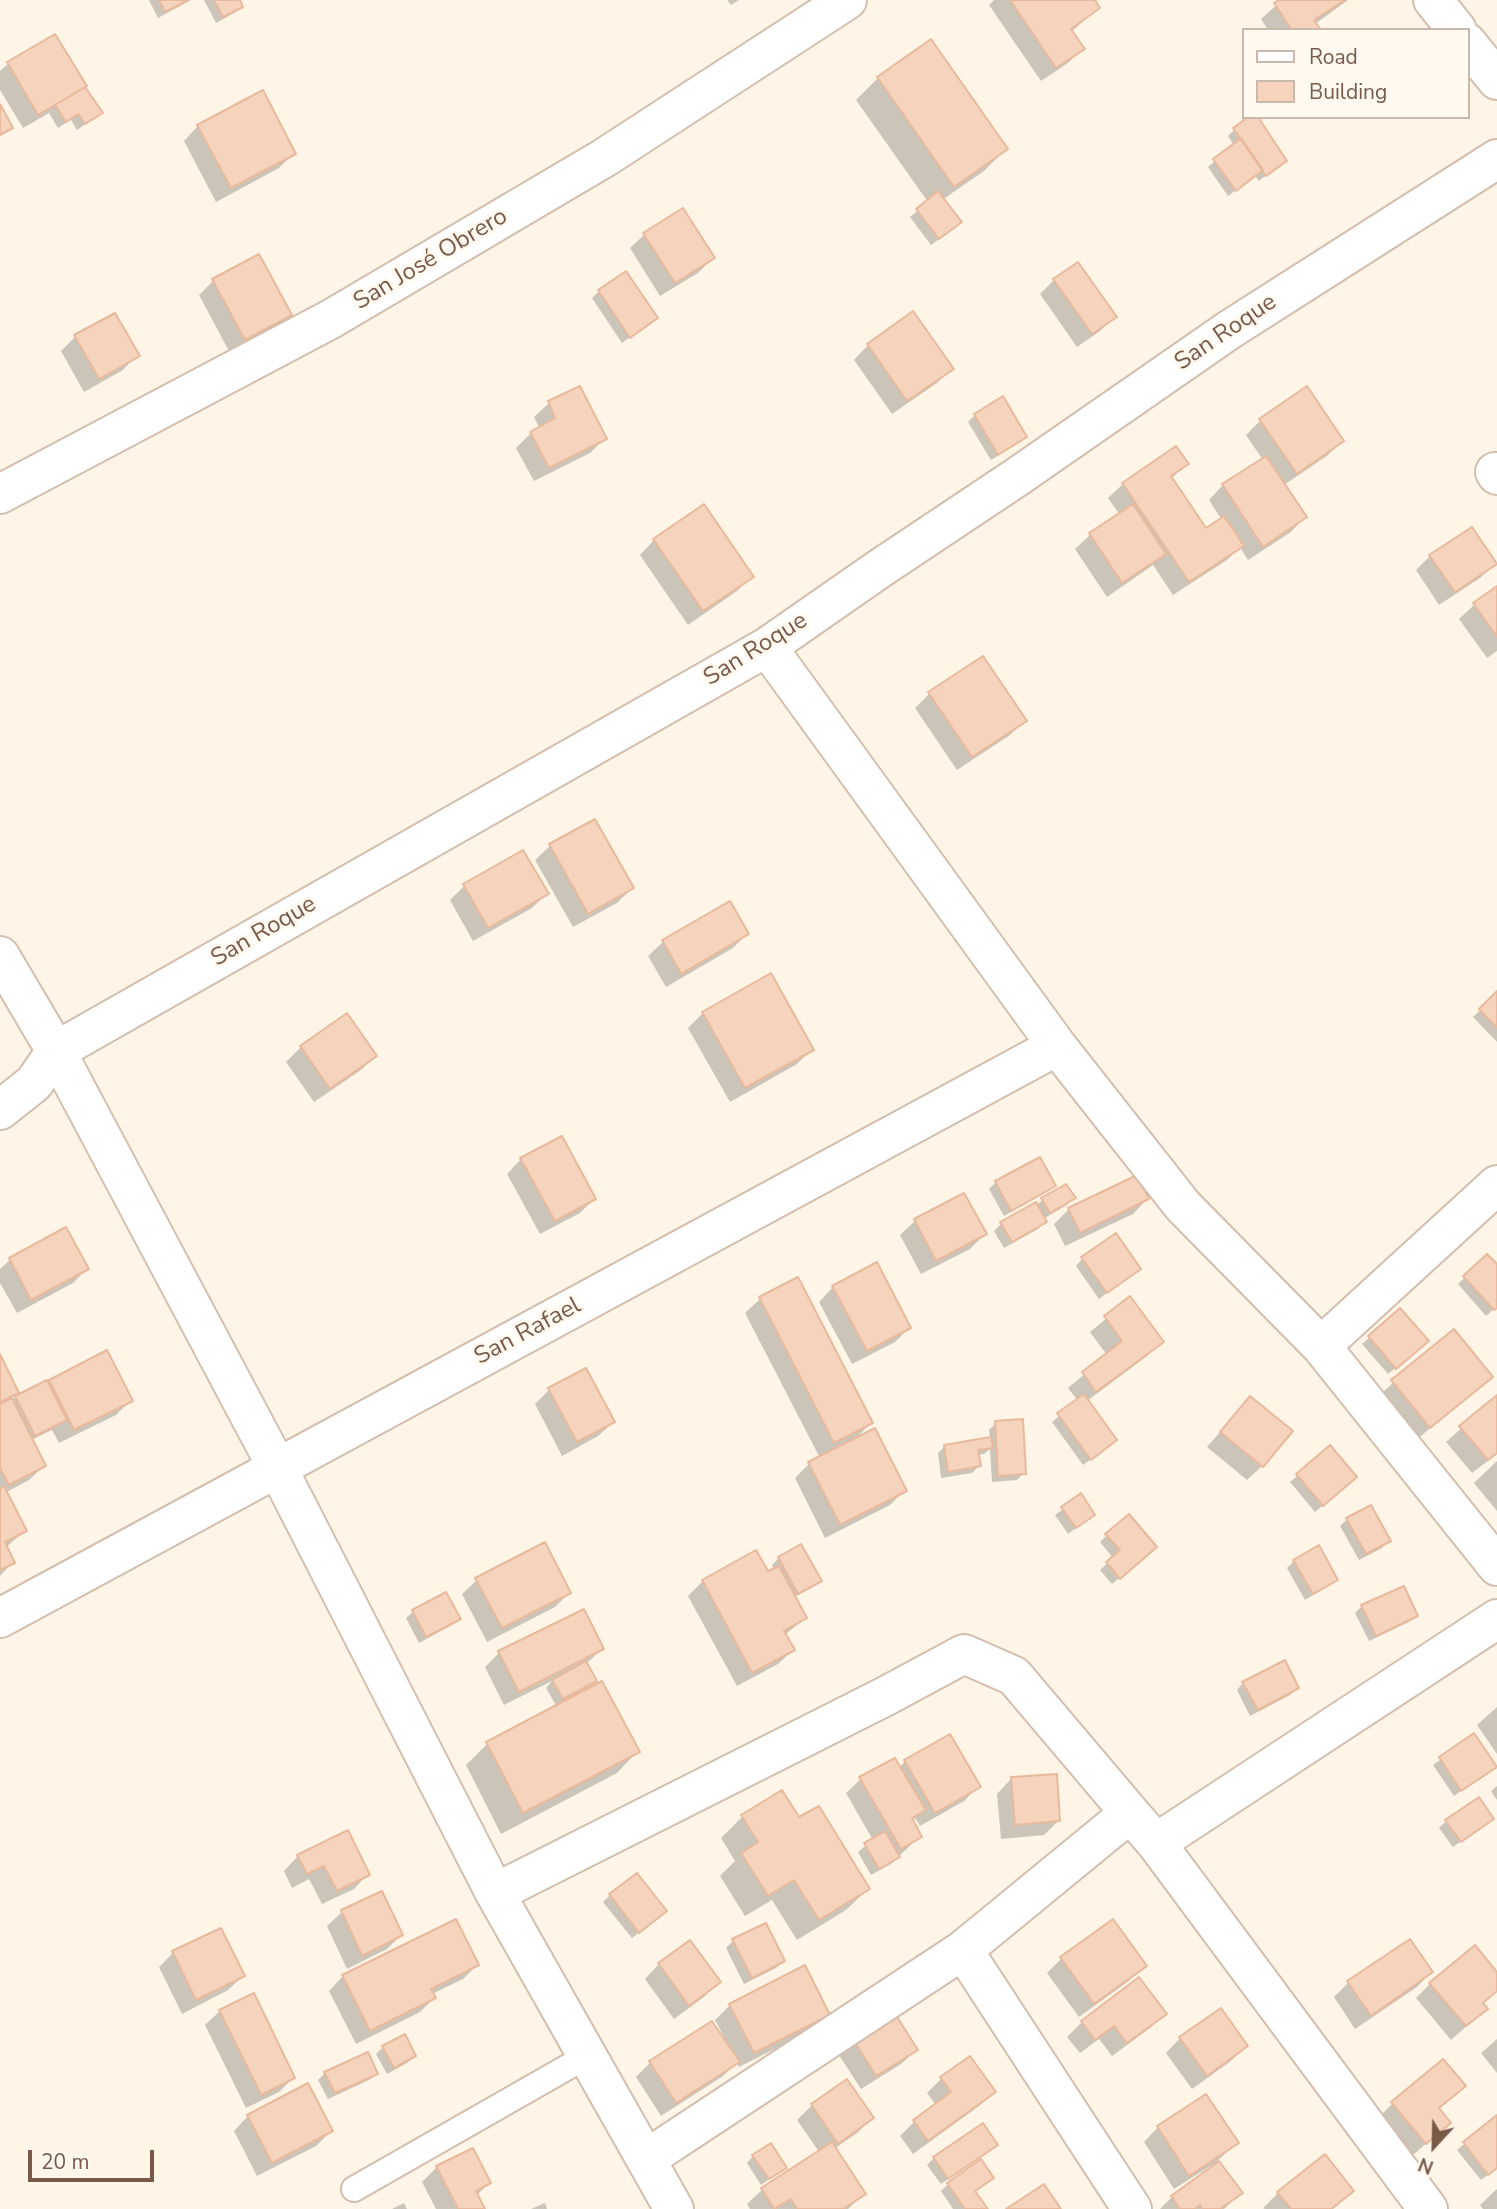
<!DOCTYPE html>
<html>
<head>
<meta charset="utf-8">
<style>
  body { margin:0 }
  #map { position:relative; width:1497px; height:2209px; overflow:hidden; background:#fef5e7; font-family:"Nunito Sans",sans-serif }
  canvas { display:block }
  .legend { position:absolute; left:1242px; top:28px; width:228px; height:91px; box-sizing:border-box; background:#fff9ef; border:2px solid #c9b9ad; margin:0; padding:9px 12px; list-style:none; font-size:21px; color:#795a49 }
  .legend li { display:flex; align-items:center; gap:14px; height:35px }
  .legend b { width:35px; border:2px solid #c9b9ad }
  .north { position:absolute; left:1399px; top:2111px; width:70px; height:70px; -webkit-text-stroke:5px #fff9ef; paint-order:stroke; rotate:202deg; font-size:19px; font-weight:700; line-height:28px; text-align:center; color:#795a49 }
  .north::after { content:''; display:block; margin:auto; width:24px; height:32px; background:#795a49; clip-path:polygon(50% 0,100% 100%,50% 72%,0 100%) }
  .scale { position:absolute; left:28px; top:2150px; width:126px; height:32px; box-sizing:border-box; border:4px solid #795a49; border-top:0; padding-left:9px; font-size:21px; line-height:24px; white-space:nowrap; color:#795a49; -webkit-text-stroke:5px #fff9ef; paint-order:stroke }
</style>
</head>
<body>
<div id="map">
<canvas width="1497" height="2209"></canvas>
<ul class="legend">
<li><b style="height:9px;background:#fff"></b>Road</li>
<li><b style="height:19px;background:#f5d3bd"></b>Building</li>
</ul>
<div class="north">N</div>
<div class="scale">20 m</div>
</div>
<script>
const ctx = document.querySelector('canvas').getContext('2d');
ctx.lineJoin = 'round';
function fillPath(path, color) { ctx.fillStyle = color; ctx.fill(path, 'evenodd'); }
const shape = rows => new Path2D(rows.map(r => 'M' + r).join(''));
function stroke(path, color, width, dash) { ctx.strokeStyle = color; ctx.lineWidth = width; ctx.lineCap = dash ? 'butt' : 'round'; ctx.setLineDash(dash || []); ctx.stroke(path); }
function label(font, color, halo, rows, align = 'center') {
  ctx.font = font + ' "Nunito Sans",sans-serif'; ctx.lineWidth = 6; ctx.setLineDash([]); ctx.textBaseline = 'middle'; ctx.strokeStyle = halo; ctx.fillStyle = color; for (const [text, x, y, turn = 0] of rows) {
    ctx.save(); ctx.translate(x, y); ctx.rotate((+turn || 0) * Math.PI / 180); ctx.textAlign = isNaN(turn) ? turn : align; if (halo) ctx.strokeText(text, 0, 0); ctx.fillText(text, 0, 0); ctx.restore();
  }
}
fillPath(shape([
  [149,0,191,0,158,18],
  [204,0,238,0,241,6,234,13,216,23],
  [727,0,739,0,731,5],
  [994,0,1092,0,1098,8,1071,32,1082,48,1068,63,1041,81,989,5],
  [1282,0,1348,0,1315,24,1319,30,1268,30,1261,19],
  [55,36,83,88,101,113,77,130,71,120,58,128,49,113,23,128,0,90,0,71,8,64],
  [878,78,1006,149,984,171,942,200,953,229,931,245,910,217,928,202,856,100],
  [198,126,294,153,279,168,216,202,184,141],
  [1235,129,1285,160,1259,181,1255,176,1228,196,1208,167,1234,145,1228,136],
  [645,234,713,258,698,273,660,296,630,248],
  [1054,280,1115,316,1100,331,1077,347,1040,294],
  [213,281,290,315,275,329,230,353,199,295],
  [599,291,656,318,622,343,592,298],
  [75,337,137,355,123,370,84,392,61,351],
  [868,345,952,368,937,383,892,414,854,360],
  [549,403,605,438,590,453,534,481,516,448,531,433,540,429,534,417],
  [975,415,1025,437,1018,443,991,460,968,422],
  [1260,421,1342,441,1328,455,1284,485,1305,517,1291,532,1248,560,1240,547,1227,560,1173,595,1153,565,1107,597,1075,549,1090,535,1120,515,1108,498,1123,484,1186,464,1171,479,1206,530,1222,520,1209,500,1223,485,1263,460,1246,435],
  [654,540,752,576,737,591,688,625,640,555],
  [1430,556,1495,564,1480,578,1439,605,1416,570],
  [1497,588,1497,651,1487,658,1459,619,1474,605],
  [930,693,1024,721,1010,735,957,770,915,708],
  [550,846,632,888,617,903,573,927,535,860],
  [464,886,546,894,532,908,473,941,450,900],
  [729,903,747,934,733,948,666,987,648,956,663,942],
  [1497,994,1497,1042,1473,1017],
  [703,1013,812,1049,797,1064,730,1102,688,1028],
  [347,1016,375,1056,361,1070,314,1102,286,1062,301,1047],
  [521,1159,594,1199,580,1213,540,1234,507,1174],
  [1136,1177,1147,1199,1133,1214,1065,1246,1054,1224,1069,1209],
  [996,1182,1054,1186,1047,1192,1004,1216,989,1189],
  [1073,1198,1067,1205,1043,1219,1045,1222,1038,1229,1004,1248,994,1231,1001,1224,1036,1206,1042,1200],
  [915,1221,985,1234,970,1249,921,1274,900,1235],
  [66,1229,87,1269,73,1283,17,1313,0,1283,0,1269,10,1260],
  [1487,1256,1497,1266,1497,1306,1486,1316,1458,1284],
  [1082,1259,1139,1269,1099,1299,1076,1266],
  [797,1280,871,1423,853,1441,904,1491,890,1505,825,1538,795,1478,809,1464,820,1458,745,1313,760,1299],
  [833,1287,909,1328,895,1342,852,1364,819,1302],
  [1130,1299,1162,1341,1147,1356,1087,1401,1108,1447,1083,1465,1052,1422,1078,1401,1068,1388,1107,1355,1090,1332],
  [1400,1311,1420,1348,1388,1374,1362,1344],
  [1454,1331,1491,1377,1415,1441,1378,1396],
  [0,1358,17,1392,10,1400,50,1381,131,1400,116,1415,59,1443,52,1430,31,1440,44,1466,29,1480,5,1493,25,1531,6,1547,13,1562,0,1576],
  [549,1390,613,1422,598,1436,562,1456,535,1404],
  [1497,1397,1497,1454,1472,1473,1446,1442],
  [1250,1398,1262,1466,1247,1480,1207,1447],
  [996,1423,1024,1473,1017,1480,992,1482,990,1449,984,1454,977,1455,979,1466,972,1473,941,1478,938,1453,945,1446,990,1439,989,1430],
  [1330,1448,1348,1484,1315,1512,1290,1482],
  [1497,1461,1497,1511,1474,1483],
  [1081,1496,1093,1515,1068,1534,1055,1515],
  [1347,1519,1388,1541,1382,1548,1359,1560,1340,1526],
  [1107,1535,1148,1554,1112,1584,1100,1570,1113,1558,1100,1542],
  [801,1546,819,1580,813,1587,794,1597,805,1618,785,1635,793,1650,778,1664,737,1686,688,1596,703,1581,768,1574,774,1570,772,1565,779,1558],
  [1294,1561,1336,1580,1329,1586,1305,1600,1287,1568],
  [477,1580,569,1593,555,1607,487,1642,462,1594],
  [1362,1606,1416,1615,1409,1622,1369,1641,1355,1613],
  [413,1612,458,1618,452,1625,419,1643,406,1618],
  [602,1649,586,1664,595,1681,585,1691,638,1751,617,1773,501,1834,466,1765,487,1744,557,1707,546,1688,552,1681,504,1705,485,1667,499,1653],
  [1243,1683,1297,1688,1290,1695,1250,1716,1237,1690],
  [1497,1707,1497,1754,1477,1725],
  [1474,1736,1495,1766,1454,1796,1433,1765],
  [905,1761,978,1787,964,1801,920,1826,915,1818,912,1822,920,1836,891,1864,871,1875,858,1852,873,1840,846,1793,861,1779,899,1768],
  [1011,1779,1058,1821,1044,1835,1001,1839,997,1794],
  [1497,1786,1497,1800,1491,1791],
  [742,1817,799,1820,868,1889,846,1910,797,1940,772,1900,745,1916,720,1876,735,1861,721,1838],
  [1492,1819,1453,1847,1439,1828,1446,1821],
  [298,1856,368,1874,354,1889,322,1904,309,1879,292,1888,284,1871],
  [381,1893,401,1935,387,1949,347,1969,327,1926,342,1912],
  [610,1895,657,1918,632,1938,603,1902],
  [733,1941,783,1961,776,1968,744,1984,726,1948],
  [173,1953,243,1976,228,1990,182,2014,159,1967],
  [1062,1958,1144,1966,1130,1980,1079,2017,1047,1973],
  [659,1964,719,1982,704,1997,674,2019,645,1979],
  [477,1965,463,1979,432,1994,434,1998,420,2012,356,2044,329,1991,343,1976],
  [1431,1972,1417,1987,1355,2029,1334,1997,1348,1983],
  [1497,1975,1497,1991,1482,2004,1486,2009,1451,2040,1416,1998,1430,1984],
  [1138,1980,1164,2013,1150,2028,1112,2056,1099,2039,1080,2053,1067,2037,1082,2022],
  [730,2005,828,2014,814,2029,739,2067,737,2062,723,2076,661,2116,636,2077,651,2062,724,2037,715,2020],
  [220,2011,293,2078,279,2092,246,2108,205,2025],
  [1180,2038,1246,2046,1231,2061,1192,2089,1166,2053],
  [1497,2039,1497,2073,1481,2053],
  [854,2040,916,2050,901,2064,861,2089,839,2055],
  [383,2047,414,2056,407,2063,387,2074,376,2054],
  [325,2073,376,2074,369,2080,328,2099,318,2080],
  [942,2078,994,2092,979,2106,913,2154,900,2136,915,2121,936,2105,927,2093],
  [846,2082,872,2118,857,2133,834,2149,864,2194,848,2209,750,2209,747,2204,762,2190,820,2153,797,2120,812,2105],
  [1463,2086,1438,2109,1449,2123,1411,2157,1378,2118,1393,2103],
  [248,2116,331,2131,316,2146,257,2176,234,2131],
  [1497,2117,1497,2168,1481,2180,1457,2150],
  [1158,2127,1237,2143,1217,2161,1240,2193,1224,2209,1160,2209,1172,2197,1213,2167,1212,2165,1174,2189,1144,2142],
  [988,2151,941,2184,927,2165,934,2158],
  [753,2156,785,2168,761,2185,747,2163],
  [1325,2156,1352,2191,1337,2206,1333,2209,1265,2209,1263,2208,1278,2193],
  [437,2167,489,2183,476,2196,483,2209,436,2209,422,2182],
  [992,2178,974,2192,985,2209,953,2209,941,2191,948,2184],
  [1497,2189,1497,2209,1483,2209,1480,2205],
  [404,2203,407,2209,392,2209],
  [545,2203,547,2209,531,2209]
]), '#0003');
const building = shape([
  [159,0,188,0,165,12,159,0],
  [214,0,240,0,243,7,223,17,214,0],
  [1010,0,1095,0,1100,8,1071,29,1085,49,1056,68,1010,0],
  [1279,0,1345,0,1314,20,1321,30,1292,30,1274,3,1279,0],
  [55,34,87,86,38,115,7,62,55,34],
  [931,39,1008,149,954,187,877,77,931,39],
  [85,87,103,113,85,124,78,114,66,122,55,105,85,87],
  [263,90,296,154,231,188,197,125,263,90],
  [0,104,13,128,0,135,0,104],
  [1248,117,1258,117,1287,161,1266,176,1233,128,1248,117],
  [1241,138,1263,170,1236,191,1213,159,1241,138],
  [938,191,962,222,939,239,916,209,938,191],
  [683,208,715,258,675,283,643,233,683,208],
  [259,254,292,315,245,340,212,279,259,254],
  [1078,262,1117,317,1092,334,1053,279,1078,262],
  [626,271,658,318,630,338,598,290,626,271],
  [913,311,954,369,907,401,867,344,913,311],
  [115,313,140,356,99,379,74,335,115,313],
  [580,386,607,439,549,468,530,432,555,418,548,401,580,386],
  [1307,386,1344,441,1297,474,1259,419,1307,386],
  [1003,396,1027,437,998,455,974,414,1003,396],
  [1176,446,1189,464,1171,476,1206,528,1224,516,1244,546,1189,582,1122,483,1176,446],
  [1266,456,1307,517,1263,547,1222,484,1266,456],
  [704,504,754,577,703,611,653,539,704,504],
  [1133,504,1166,554,1122,583,1089,533,1133,504],
  [1472,527,1497,564,1455,592,1429,555,1472,527],
  [1497,586,1497,637,1473,603,1497,586],
  [983,656,1027,721,972,757,928,692,983,656],
  [595,819,634,888,588,914,549,844,595,819],
  [523,850,549,894,488,928,463,884,523,850],
  [730,901,749,934,681,974,662,940,730,901],
  [771,973,814,1050,745,1088,702,1012,771,973],
  [1497,991,1497,1028,1479,1009,1497,991],
  [347,1013,377,1056,330,1089,300,1046,347,1013],
  [562,1136,596,1199,555,1221,520,1158,562,1136],
  [1040,1157,1056,1186,1011,1211,995,1181,1040,1157],
  [1137,1175,1149,1199,1080,1233,1068,1208,1137,1175],
  [1066,1184,1076,1198,1050,1213,1041,1198,1066,1184],
  [964,1193,987,1234,936,1261,914,1219,964,1193],
  [1036,1202,1047,1222,1012,1242,1000,1222,1036,1202],
  [66,1227,89,1269,31,1300,9,1258,66,1227],
  [1116,1233,1141,1269,1107,1293,1081,1257,1116,1233],
  [1487,1254,1497,1264,1497,1308,1494,1310,1463,1276,1487,1254],
  [877,1262,911,1328,867,1351,832,1286,877,1262],
  [798,1277,873,1423,834,1443,759,1297,798,1277],
  [1130,1296,1164,1342,1096,1392,1082,1372,1122,1341,1104,1316,1130,1296],
  [1400,1308,1429,1341,1396,1369,1368,1336,1400,1308],
  [1454,1329,1493,1377,1430,1428,1391,1380,1454,1329],
  [107,1350,133,1401,74,1430,49,1380,107,1350],
  [0,1354,19,1393,0,1402,0,1354],
  [586,1368,615,1422,577,1442,548,1388,586,1368],
  [47,1380,67,1420,35,1436,15,1396,47,1380],
  [1084,1394,1117,1440,1091,1460,1057,1413,1084,1394],
  [1497,1395,1497,1453,1488,1460,1459,1426,1497,1395],
  [1250,1396,1293,1431,1263,1467,1220,1432,1250,1396],
  [12,1398,46,1466,9,1485,0,1468,0,1404,12,1398],
  [1023,1419,1026,1474,998,1476,995,1421,1023,1419],
  [875,1428,907,1491,840,1525,808,1462,875,1428],
  [991,1437,993,1448,978,1450,981,1466,948,1472,944,1445,991,1437],
  [1330,1445,1357,1477,1323,1506,1296,1474,1330,1445],
  [4,1486,27,1531,5,1542,15,1563,0,1570,0,1489,4,1486],
  [1081,1493,1095,1515,1076,1528,1061,1507,1081,1493],
  [1371,1505,1391,1541,1366,1554,1346,1518,1371,1505],
  [1129,1514,1157,1547,1120,1579,1106,1562,1120,1550,1105,1534,1129,1514],
  [545,1542,571,1593,502,1628,475,1578,545,1542],
  [801,1544,822,1581,798,1594,778,1557,801,1544],
  [1319,1545,1338,1580,1313,1594,1293,1560,1319,1545],
  [756,1550,768,1571,779,1566,807,1618,784,1631,795,1650,752,1673,702,1580,756,1550],
  [1404,1586,1418,1616,1376,1636,1361,1605,1404,1586],
  [446,1592,461,1619,426,1637,412,1610,446,1592],
  [584,1609,604,1649,519,1692,498,1651,584,1609],
  [1285,1660,1299,1688,1258,1710,1242,1682,1285,1660],
  [586,1661,597,1681,563,1699,552,1680,586,1661],
  [602,1681,640,1752,523,1813,486,1742,602,1681],
  [1474,1733,1497,1767,1461,1791,1439,1757,1474,1733],
  [950,1734,981,1787,935,1813,904,1760,950,1734],
  [895,1758,926,1810,912,1818,922,1837,901,1849,859,1777,895,1758],
  [1057,1774,1060,1821,1015,1825,1011,1777,1057,1774],
  [782,1790,799,1817,819,1806,870,1889,819,1920,794,1880,768,1896,741,1853,758,1842,741,1815,782,1790],
  [1479,1797,1494,1819,1461,1842,1445,1820,1479,1797],
  [348,1830,370,1875,337,1891,324,1866,307,1874,297,1855,348,1830],
  [885,1831,900,1857,879,1869,864,1843,885,1831],
  [637,1873,667,1911,639,1933,609,1894,637,1873],
  [382,1891,403,1935,362,1956,341,1910,382,1891],
  [456,1919,479,1965,431,1989,436,1998,370,2031,342,1975,456,1919],
  [1113,1919,1147,1966,1094,2004,1060,1957,1113,1919],
  [766,1923,785,1961,752,1978,732,1939,766,1923],
  [221,1928,245,1976,196,2000,172,1951,221,1928],
  [1410,1939,1433,1972,1371,2016,1347,1981,1410,1939],
  [690,1940,721,1982,689,2006,658,1963,690,1940],
  [1475,1945,1497,1972,1497,1991,1483,2003,1488,2009,1466,2026,1429,1983,1475,1945],
  [805,1965,830,2015,754,2053,729,2004,805,1965],
  [1139,1977,1167,2014,1127,2043,1114,2026,1095,2040,1081,2021,1139,1977],
  [254,1993,295,2078,261,2095,219,2010,254,1993],
  [1221,2008,1248,2046,1207,2076,1179,2037,1221,2008],
  [894,2012,918,2050,876,2076,853,2039,894,2012],
  [712,2021,740,2062,676,2103,649,2061,712,2021],
  [405,2034,416,2056,394,2068,382,2046,405,2034],
  [368,2052,378,2074,335,2093,324,2072,368,2052],
  [970,2056,996,2092,928,2141,913,2120,951,2092,940,2077,970,2056],
  [1443,2059,1466,2086,1439,2108,1451,2123,1426,2144,1391,2102,1443,2059],
  [847,2079,874,2118,838,2144,811,2104,847,2079],
  [308,2083,333,2131,272,2163,247,2115,308,2083],
  [1206,2094,1239,2143,1189,2176,1157,2126,1206,2094],
  [1497,2115,1497,2168,1488,2175,1463,2142,1497,2115],
  [983,2123,998,2145,948,2179,933,2157,983,2123],
  [832,2142,866,2194,843,2209,797,2209,791,2199,774,2209,761,2188,832,2142],
  [771,2143,787,2168,769,2179,752,2155,771,2143],
  [473,2148,491,2183,476,2191,485,2209,458,2209,436,2166,473,2148],
  [1325,2154,1354,2191,1331,2209,1291,2209,1277,2192,1325,2154],
  [981,2159,994,2178,975,2191,988,2209,965,2209,947,2183,981,2159],
  [1219,2161,1243,2193,1220,2209,1202,2209,1200,2205,1195,2209,1180,2209,1171,2196,1219,2161],
  [1044,2184,1061,2209,1006,2209,1044,2184]
]);
fillPath(building, '#f5d3bd');
stroke(building, '#e8b99c', 2);
const lane = shape([
  [354,2189,587,2056]
]);
const street = shape([
  [1433,0,1457,30],
  [1467,43,1497,80],
  [1495,472,1497,475],
  [0,494,331,319,604,158,847,0],
  [767,647,1057,1046,1183,1206,1321,1346,1497,1566],
  [0,956,56,1051,277,1467,495,1893,674,2209],
  [0,1110,34,1083,56,1051,767,647,879,569,1017,477,1229,330,1497,159],
  [1321,1346,1497,1185],
  [0,1618,1057,1046],
  [1156,1843,1497,1619],
  [495,1893,884,1697,964,1654,1014,1676,1130,1813,1156,1843,1428,2209],
  [963,1950,1132,2209],
  [646,2159,963,1950,1130,1813]
]);
stroke(lane, '#d3beae', 28);
stroke(street, '#d3beae', 42);
stroke(lane, '#fff', 24);
stroke(street, '#fff', 38);
label('24px', '#795a49', '#fff9ef', [
  ["San José Obrero",431,260,-31],
  ["San Roque",1226,333,-34],
  ["San Roque",756,650,-32],
  ["San Roque",264,932,-30],
  ["San Rafael",528,1332,-28]
]);
</script>
</body>
</html>
